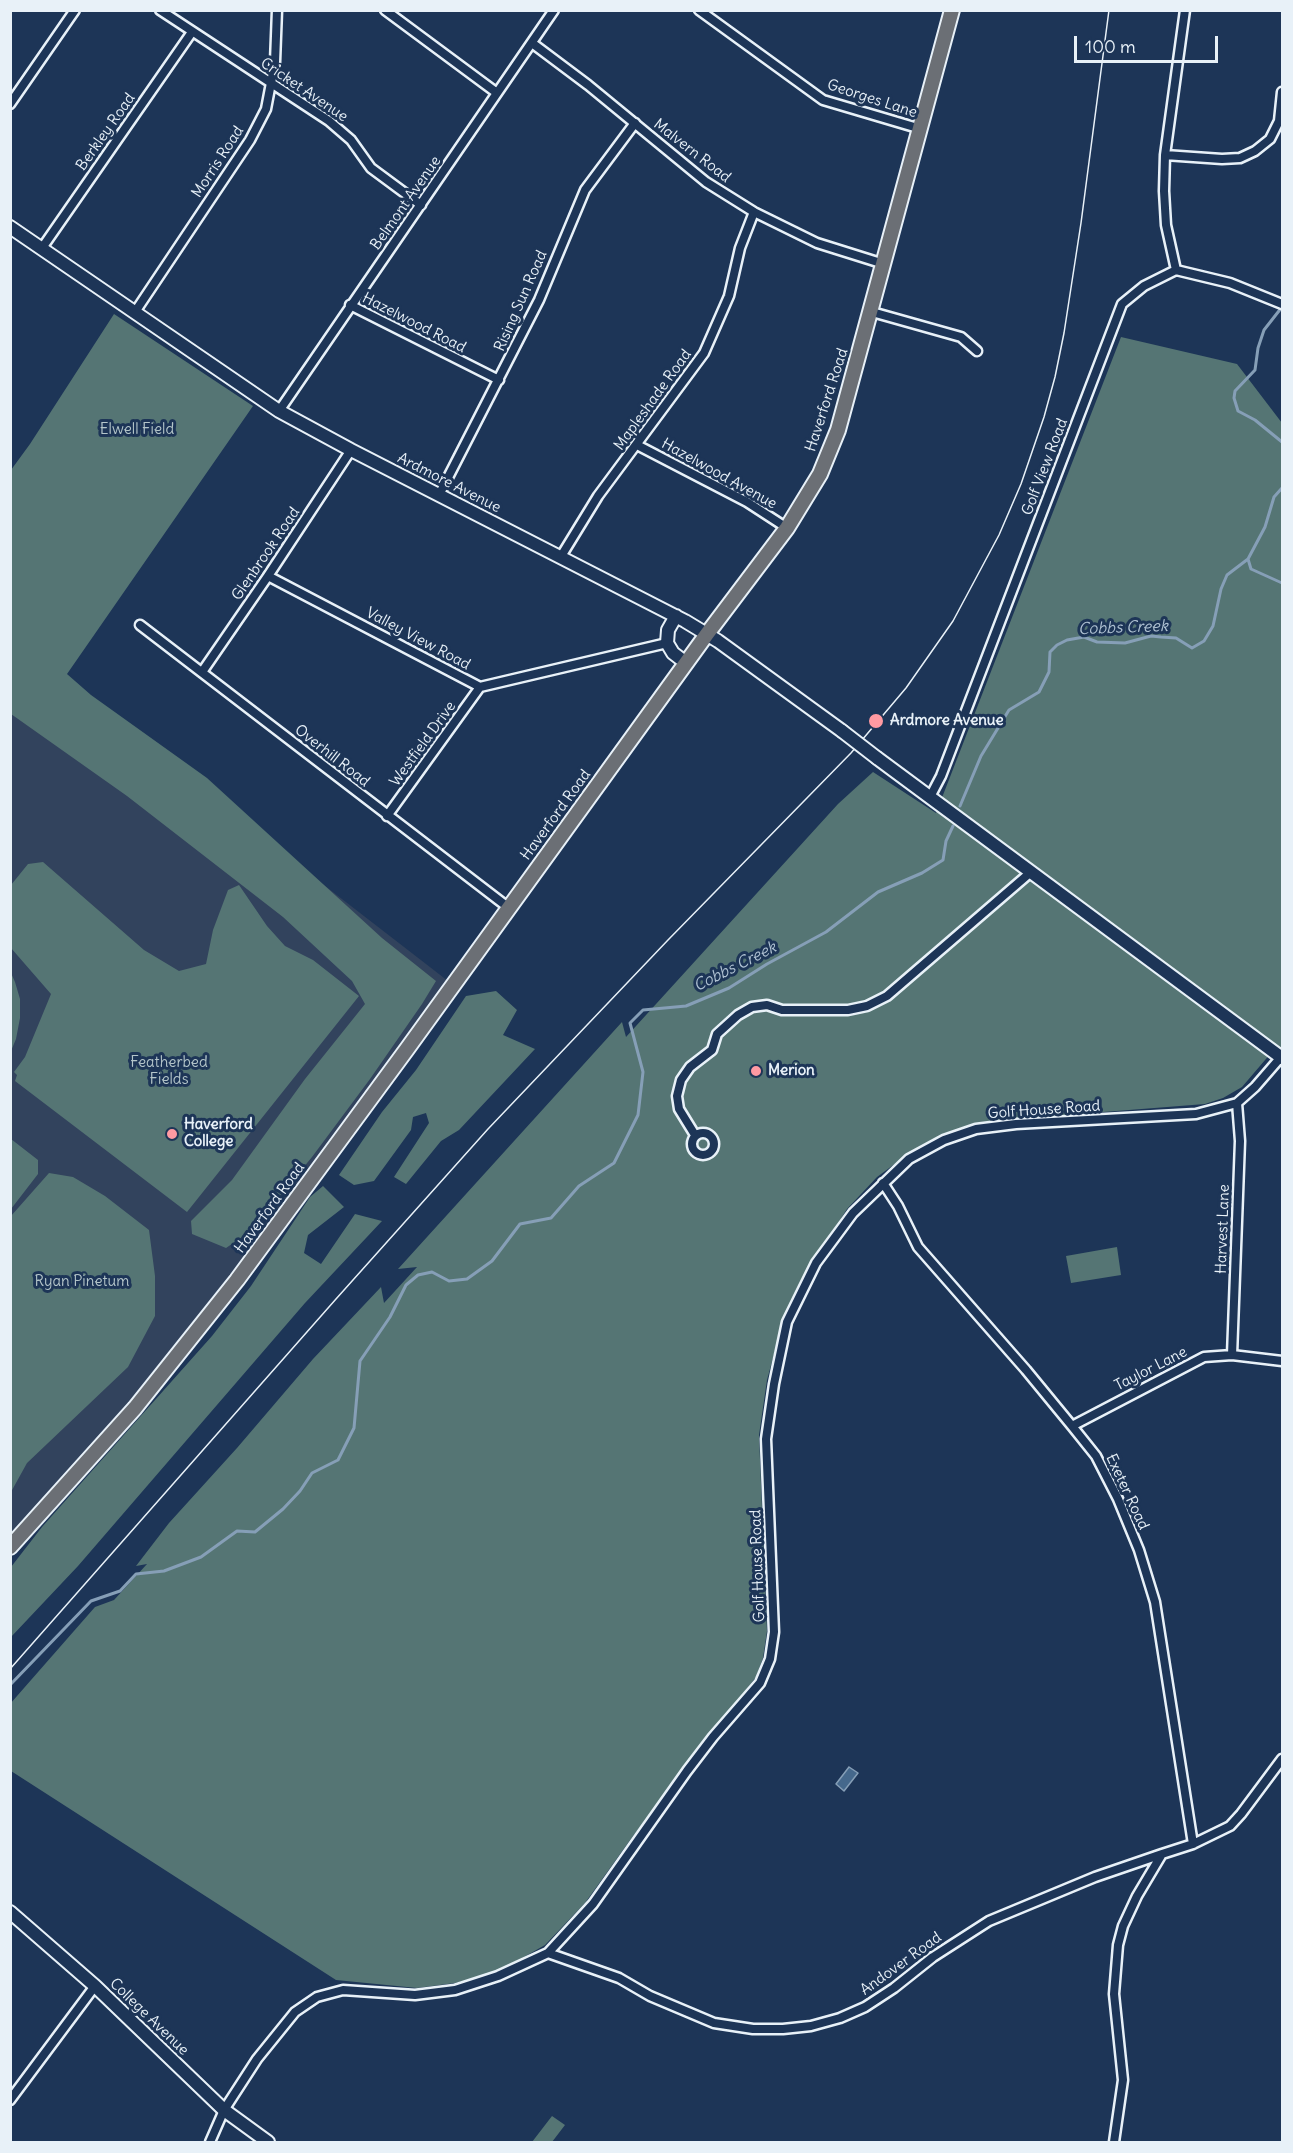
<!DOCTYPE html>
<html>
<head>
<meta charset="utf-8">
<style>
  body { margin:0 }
  #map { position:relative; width:1293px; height:2153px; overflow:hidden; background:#1d3557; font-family:Delius,sans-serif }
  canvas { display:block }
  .frame { position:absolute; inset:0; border:12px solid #e8f1f8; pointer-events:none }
  .scale { position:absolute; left:1074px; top:36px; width:144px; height:27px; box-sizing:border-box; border:3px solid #e8f1f8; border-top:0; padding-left:8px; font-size:18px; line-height:21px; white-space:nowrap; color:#e8f1f8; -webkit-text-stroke:4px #1d3557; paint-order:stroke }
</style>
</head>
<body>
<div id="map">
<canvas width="1293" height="2153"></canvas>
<div class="frame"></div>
<div class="scale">100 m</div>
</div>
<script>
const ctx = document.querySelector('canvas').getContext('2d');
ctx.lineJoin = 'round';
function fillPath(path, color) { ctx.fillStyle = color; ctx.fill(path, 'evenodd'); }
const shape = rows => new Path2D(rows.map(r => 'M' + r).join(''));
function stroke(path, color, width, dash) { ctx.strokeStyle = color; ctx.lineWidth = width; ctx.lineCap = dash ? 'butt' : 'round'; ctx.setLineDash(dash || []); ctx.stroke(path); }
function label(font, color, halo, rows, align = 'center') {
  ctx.font = font + ' Delius,sans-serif'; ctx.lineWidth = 6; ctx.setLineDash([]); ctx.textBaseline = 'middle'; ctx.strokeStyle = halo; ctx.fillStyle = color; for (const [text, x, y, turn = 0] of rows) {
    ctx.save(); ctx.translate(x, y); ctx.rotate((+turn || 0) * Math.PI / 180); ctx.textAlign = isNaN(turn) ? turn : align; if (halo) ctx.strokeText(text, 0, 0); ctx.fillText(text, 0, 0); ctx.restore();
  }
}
fillPath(shape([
  [11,643,448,981,221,1287,128,1403,11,1533]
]), '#32435d');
fillPath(shape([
  [114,314,253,406,67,674,91,695,207,778,382,938,436,981,422,1004,370,1079,312,1157,251,1231,226,1248,192,1234,191,1221,232,1180,305,1079,365,1004,352,981,283,917,127,796,11,714,11,470,30,444],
  [1121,337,1237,364,1282,423,1282,1050,1277,1046,1242,1087,1223,1098,1205,1104,1015,1119,975,1125,942,1136,907,1155,877,1177,847,1209,813,1262,784,1317,767,1380,759,1435,767,1631,763,1658,756,1677,633,1836,585,1903,545,1945,496,1973,455,1983,417,1988,336,1980,11,1771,10,1704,95,1607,114,1600,147,1564,136,1566,169,1523,237,1448,313,1359,381,1287,384,1303,417,1267,398,1269,622,1022,626,1037,838,804,873,772,936,813],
  [43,862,144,950,179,971,206,964,213,930,228,890,239,885,267,926,285,946,313,960,359,996,187,1212,15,1081,17,1075,14,1072,25,1057,51,994,11,948,11,885,28,864],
  [11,973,15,982,20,999,20,1018,16,1039,11,1051],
  [496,991,517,1010,503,1035,535,1049,459,1130,441,1141,406,1184,394,1177,429,1123,426,1113,413,1117,411,1130,374,1181,354,1185,339,1175,382,1112,416,1070,466,996],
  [11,1139,38,1160,38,1174,11,1209],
  [49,1173,73,1177,105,1196,149,1230,155,1276,155,1316,128,1367,27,1463,11,1492,11,1216],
  [323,1186,344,1207,308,1235,304,1253,321,1264,355,1214,382,1221,305,1303,78,1566,11,1637,11,1567,42,1527,212,1336,251,1286,310,1197],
  [1117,1247,1121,1275,1071,1283,1066,1256],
  [552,2116,565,2125,552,2142,532,2142]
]), '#557574');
const water = shape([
  [849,1767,858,1773,844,1791,836,1784,849,1767]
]);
fillPath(water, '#45688c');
stroke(water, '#869fb7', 1.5);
stroke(shape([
  [1282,307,1264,330,1258,348,1255,370,1235,391,1234,398,1238,411,1255,420,1282,442],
  [1248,559,1251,569,1282,583],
  [960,806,981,756,1009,710,1039,692,1049,672,1050,652,1057,645,1067,640,1084,637,1097,642,1125,643,1151,636,1161,637,1176,638,1192,648,1204,641,1213,626,1221,589,1227,575,1248,559,1265,527,1274,497,1282,488],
  [10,1685,91,1601,120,1591,136,1574,164,1571,201,1557,237,1531,255,1532,283,1509,300,1491,312,1473,338,1460,354,1428,360,1361,390,1317,406,1285,418,1275,432,1272,449,1281,467,1279,492,1261,520,1224,551,1218,579,1186,614,1163,638,1115,643,1072,630,1023,643,1010,686,1006,729,988,767,964,826,932,878,892,922,873,943,860,946,841,953,826]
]), '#869fb7', 3);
const street = shape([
  [160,10,329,121,351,140,371,168,421,205],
  [385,10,497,93],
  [699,10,823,100,921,129],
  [532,43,588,85,706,182,754,212,817,243,884,264],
  [10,104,75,10],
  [1165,155,1222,159,1240,158,1255,151,1270,139,1279,121,1282,92],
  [42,248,192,32],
  [1176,270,1166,225,1164,191,1165,155,1185,10],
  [350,305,499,380],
  [135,312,250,140,266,109,275,62,277,10],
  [872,312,961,337,977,351],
  [279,411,554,10],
  [637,445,747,502,787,528],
  [439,495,539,300,585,190,635,123],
  [560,558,598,496,704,353,729,296,740,248,754,212],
  [268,576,480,687,667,643],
  [140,625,509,908],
  [202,672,268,576,351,450],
  [930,797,941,776,1122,304,1144,286,1176,270,1230,283,1282,304],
  [387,816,480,687],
  '692 1144a11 11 0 1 1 22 0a11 11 0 1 1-22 0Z',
  [695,1135,679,1109,677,1096,681,1080,690,1067,712,1050,717,1034,738,1015,752,1007,767,1005,782,1010,848,1010,867,1006,887,996,1031,872],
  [883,1183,898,1206,918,1247,1026,1370,1072,1426,1096,1456,1118,1499,1139,1550,1155,1602,1193,1844],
  [1232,1355,1240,1141,1237,1103],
  [1072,1426,1204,1357,1232,1355,1282,1361],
  [548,1953,619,1978,650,1996,714,2023,753,2029,783,2029,811,2026,840,2018,865,2007,894,1988,933,1957,989,1921,1095,1877,1162,1854],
  [10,2100,95,1986],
  [210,2142,224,2110,257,2059,295,2012,317,1997,343,1990,415,1995,455,1990,498,1976,548,1953,593,1904,687,1771,713,1737,760,1683,770,1659,774,1632,766,1439,774,1384,787,1322,816,1263,853,1213,909,1159,944,1140,976,1129,1016,1124,1196,1114,1237,1103,1255,1087,1281,1057],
  [1114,2142,1123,2080,1114,1994,1118,1945,1123,1926,1137,1896,1162,1854,1193,1844,1230,1826,1241,1814,1282,1759]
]);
const secondary = shape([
  [10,227,279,411,351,450,685,621,718,641,842,731],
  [676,616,668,630,667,643,673,653,686,663],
  [877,758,1282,1058],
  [10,1912,95,1986,224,2110,268,2142]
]);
const primary = shape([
  [10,1547,135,1408,237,1280,407,1049,707,634,787,528,820,474,838,430,952,10]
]);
stroke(street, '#e8f1f8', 13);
stroke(secondary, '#e8f1f8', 16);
stroke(primary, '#e8f1f8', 18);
stroke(street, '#1d3557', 8);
stroke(secondary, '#1d3557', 12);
stroke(primary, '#6b6f75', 14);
stroke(shape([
  [10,1669,336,1299,488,1129,668,940,851,753,906,688,953,621,999,535,1021,484,1044,417,1055,377,1064,333,1081,223,1109,10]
]), '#e8f1f8', 1.5);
const secondaryBridge = shape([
  [842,731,877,758]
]);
stroke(secondaryBridge, '#e8f1f8', 16, []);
stroke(secondaryBridge, '#1d3557', 12);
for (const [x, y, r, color] of [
  [876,721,8,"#ff9aa2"],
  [756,1071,6,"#ff9aa2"],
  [172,1134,6,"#ff9aa2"]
]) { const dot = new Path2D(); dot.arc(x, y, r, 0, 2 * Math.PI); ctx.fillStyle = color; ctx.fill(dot); stroke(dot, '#1d3557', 2); }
label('15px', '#e8f1f8', '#1d3557', [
  ["Cricket Avenue",304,90,34],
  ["Georges Lane",872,99,18],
  ["Berkley Road",106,132,-55],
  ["Malvern Road",692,151,38],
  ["Morris Road",218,162,-57],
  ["Belmont Avenue",406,203,-55],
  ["Rising Sun Road",521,301,-66],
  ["Hazelwood Road",414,323,27],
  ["Mapleshade Road",653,400,-54],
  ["Haverford Road",827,400,-72],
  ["Golf View Road",1045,467,-69],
  ["Hazelwood Avenue",719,474,29],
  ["Ardmore Avenue",449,483,27],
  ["Glenbrook Road",266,554,-56],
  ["Valley View Road",418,639,28],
  ["Westfield Drive",423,744,-54],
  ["Overhill Road",332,756,38],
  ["Haverford Road",556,815,-54],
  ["Golf House Road",1044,1110,-4],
  ["Haverford Road",270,1208,-54],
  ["Harvest Lane",1223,1229,-88],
  ["Taylor Lane",1151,1369,-27],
  ["Exeter Road",1127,1492,65],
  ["Golf House Road",758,1566,-92],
  ["Andover Road",901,1964,-36],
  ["College Avenue",149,2017,44]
]);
label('15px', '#b5c6ca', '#1d3557', [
  ["Elwell Field",137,430],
  ["Featherbed",169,1063],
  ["Fields",169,1080],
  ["Ryan Pinetum",82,1282]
]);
label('bold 15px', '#e8f1f8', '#1d3557', [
  ["Ardmore Avenue",890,721],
  ["Merion",768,1071],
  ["Haverford",184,1125],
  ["College",184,1142]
], 'left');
label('italic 16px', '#afc1d2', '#1d3557', [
  ["Cobbs Creek",1123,628,-2],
  ["Cobbs Creek",735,967,-27]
]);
</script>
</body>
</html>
